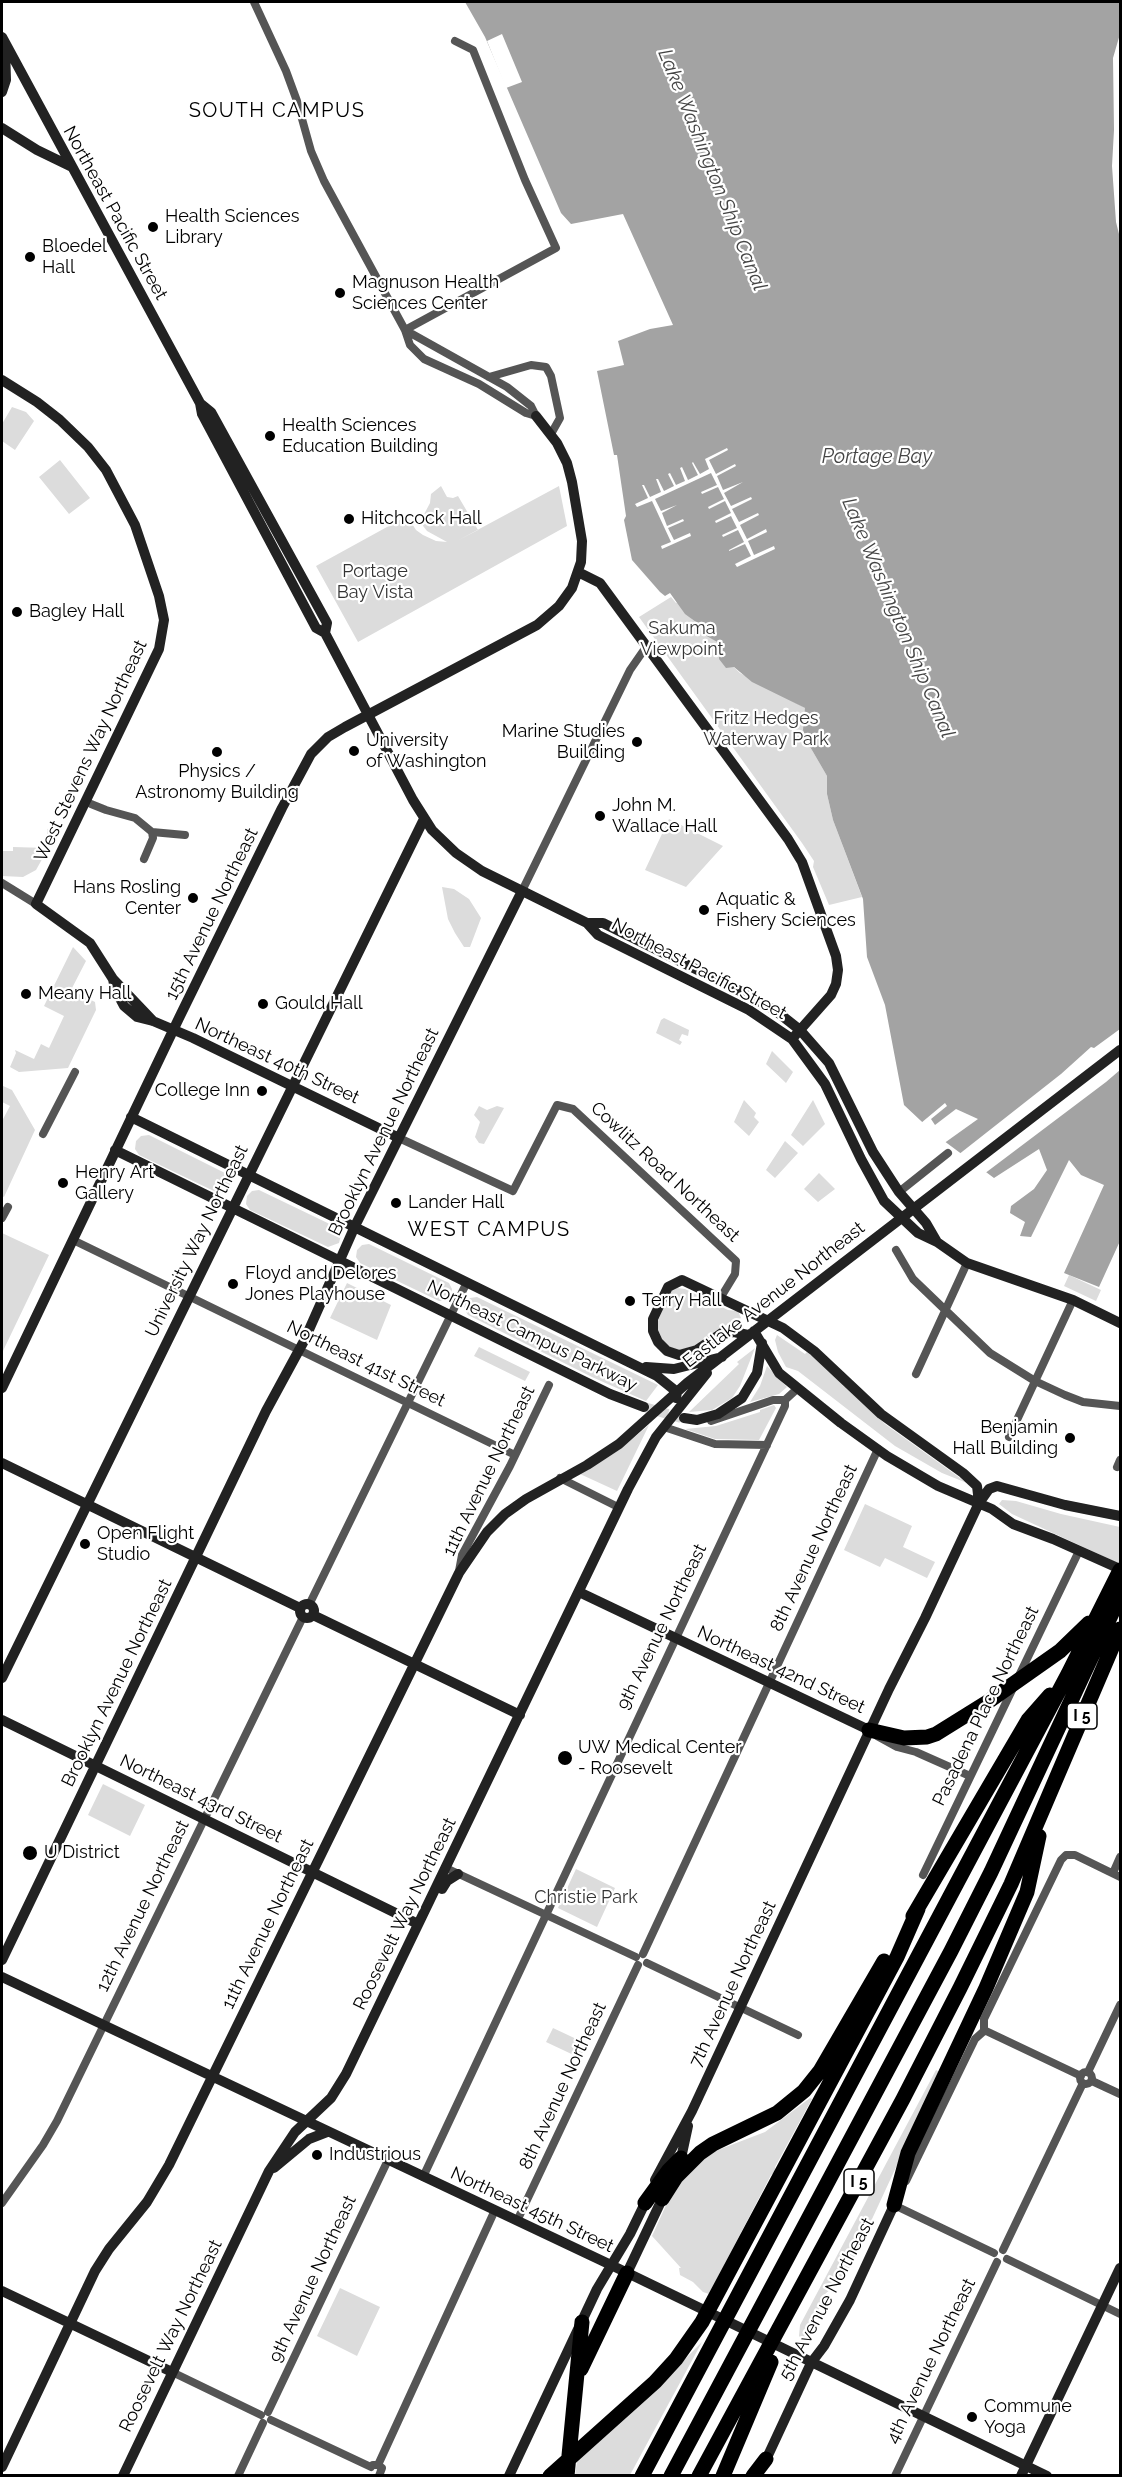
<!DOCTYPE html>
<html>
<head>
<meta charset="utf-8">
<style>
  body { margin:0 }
  #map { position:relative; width:1122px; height:2477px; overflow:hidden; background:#fff; font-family:Raleway,sans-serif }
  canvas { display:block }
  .frame { position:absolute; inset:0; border:3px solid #000; pointer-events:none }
</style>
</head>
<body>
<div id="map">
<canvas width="1122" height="2477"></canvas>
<div class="frame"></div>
</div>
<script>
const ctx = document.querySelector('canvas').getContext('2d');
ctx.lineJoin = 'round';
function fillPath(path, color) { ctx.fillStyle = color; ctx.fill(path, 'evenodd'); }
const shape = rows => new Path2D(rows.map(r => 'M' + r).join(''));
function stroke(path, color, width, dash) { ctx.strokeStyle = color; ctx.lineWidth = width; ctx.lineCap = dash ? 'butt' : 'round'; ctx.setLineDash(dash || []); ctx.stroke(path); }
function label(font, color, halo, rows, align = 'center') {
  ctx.font = font + ' Raleway,sans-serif'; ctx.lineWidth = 4.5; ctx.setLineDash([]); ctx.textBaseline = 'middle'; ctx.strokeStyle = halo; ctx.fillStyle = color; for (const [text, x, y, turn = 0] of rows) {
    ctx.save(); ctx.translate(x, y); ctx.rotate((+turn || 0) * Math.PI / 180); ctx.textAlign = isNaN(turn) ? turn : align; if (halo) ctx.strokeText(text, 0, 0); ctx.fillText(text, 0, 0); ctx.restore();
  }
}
fillPath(shape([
  [12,407,26,412,34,421,15,450,2,441,2,424],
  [60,460,90,498,69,514,39,477],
  [441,486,447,497,453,498,458,496,478,530,457,541,559,486,567,526,358,642,316,566,407,516,416,530,423,535,436,541,447,542,427,531,420,522,430,503,431,494],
  [671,597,676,603,679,601,692,619,700,625,701,631,719,643,718,652,740,673,805,708,809,745,827,776,827,794,833,820,862,897,829,905,813,867,814,861,802,843,639,617],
  [669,819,723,846,686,887,645,870],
  [56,828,59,829,36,870,23,877,2,876,2,851,13,851,13,847,47,848,47,829],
  [442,887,454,889,469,899,481,918,470,947,464,947,455,933,448,919],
  [73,947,86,961,71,990,95,1002,96,1010,68,1068,19,1072,10,1067,16,1053,15,1050,34,1059,41,1044,49,1048,64,1016,44,1006],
  [664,1018,689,1030,688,1036,682,1034,679,1040,682,1042,680,1045,656,1033,661,1020],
  [772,1051,793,1072,786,1083,766,1064],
  [3,1086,12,1090,35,1130,4,1197,2,1196,2,1121,10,1106,2,1102],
  [744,1100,756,1113,754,1117,759,1122,749,1136,734,1122],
  [813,1100,825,1124,803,1146,791,1135],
  [479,1106,487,1110,497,1106,504,1108,484,1144,479,1143,475,1137,480,1122,474,1115],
  [149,1135,227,1174,231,1180,229,1190,218,1193,139,1155,135,1149,136,1141,141,1136],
  [785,1141,798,1153,775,1178,766,1170],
  [819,1173,835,1189,818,1202,804,1189],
  [259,1190,338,1228,341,1235,339,1243,328,1247,250,1210,246,1204,247,1196,252,1191],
  [2,1233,49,1255,2,1353],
  [369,1244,449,1283,452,1289,451,1296,446,1301,439,1301,360,1263,356,1257,357,1250,362,1245],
  [1069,1275,1101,1290,1096,1301,1064,1286],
  [347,1283,391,1305,377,1340,330,1318],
  [677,1288,685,1289,728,1310,738,1311,741,1318,715,1331,695,1346,678,1350,670,1347,663,1341,657,1328,658,1321,669,1292],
  [477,1297,658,1385,646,1401,592,1377,468,1315,464,1309,465,1302,470,1298],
  [777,1335,805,1354,807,1352,815,1358,885,1424,967,1483,942,1473,895,1446,798,1371,786,1367,778,1352,775,1340],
  [479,1347,530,1372,525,1381,474,1356],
  [755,1348,740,1386,732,1398,712,1410,689,1412,739,1364,737,1362],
  [767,1366,787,1387,779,1394,750,1402,760,1386],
  [774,1405,776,1408,759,1440,715,1439,685,1429,716,1426,760,1412,760,1410],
  [649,1425,617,1491,580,1474,619,1450],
  [1002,1500,1016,1501,1061,1514,1120,1527,1120,1564,1012,1514,999,1504],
  [865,1504,912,1526,903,1547,935,1562,927,1578,885,1558,880,1567,844,1550],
  [103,1784,145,1805,130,1836,88,1815],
  [576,1869,615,1888,597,1927,558,1908],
  [553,2028,587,2044,580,2058,546,2042],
  [936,2070,940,2072,848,2271,840,2283,826,2293,807,2336,802,2339,799,2336,800,2325],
  [810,2098,812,2099,775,2167,776,2172,771,2175,709,2294,703,2292,693,2282,680,2275,679,2268,681,2268,652,2236,672,2192,705,2155,765,2132],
  [340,2288,380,2307,357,2356,317,2336],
  [702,2342,630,2475,575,2475,578,2455,664,2380]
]), '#dcdcdc');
fillPath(shape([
  [465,2,1120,2,1120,34,1113,58,1114,130,1112,166,1116,222,1120,238,1120,1241,1099,1287,1064,1273,1104,1185,1081,1175,1069,1160,1031,1237,1020,1236,1025,1222,1010,1213,1011,1206,1034,1189,1047,1170,1039,1149,994,1178,936,1135,904,1105,885,1005,867,957,863,899,833,820,827,794,827,776,809,745,803,730,805,708,752,682,734,667,726,668,719,659,719,643,705,635,700,625,685,614,670,593,665,596,660,592,632,560,624,520,626,516,617,455,614,455,597,371,624,365,618,341,650,329,673,325,623,214,571,224,561,213,485,37]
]), '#a3a3a3');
fillPath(shape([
  [502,34,522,82,506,88,487,41],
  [727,448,728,450,709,460,716,474,735,464,736,466,717,476,723,490,743,482,724,493,731,506,751,497,752,499,732,509,739,522,758,513,759,515,740,525,747,539,766,529,767,532,748,541,754,555,774,546,775,549,737,567,735,564,751,556,745,544,729,551,729,550,744,542,738,530,723,537,722,535,737,528,731,516,716,523,715,521,731,513,725,501,709,509,708,507,724,499,718,487,702,494,701,492,717,485,711,473,655,499,661,511,677,505,662,513,667,526,683,519,684,521,668,528,674,540,690,533,691,536,662,549,661,546,671,542,652,501,637,507,635,504,648,498,642,485,644,485,650,497,661,492,656,479,658,479,664,491,674,486,668,474,670,473,676,485,685,481,680,468,682,467,688,480,698,475,692,463,693,462,700,474,709,469,705,459],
  [1120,1029,1120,1070,1106,1082,984,1174,958,1155,1061,1074,1091,1047,1094,1048],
  [945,1103,947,1106,931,1119,935,1125,956,1109,978,1119,943,1144,921,1123]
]), '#fff');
stroke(shape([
  [644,1407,681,1418]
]), '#d9d9d9', 10, [10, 5]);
stroke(shape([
  [254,2,286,71,297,101,311,151,324,181,405,330,410,345,424,359,479,384,526,413,536,416],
  [405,330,556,248,525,180,473,50,455,41],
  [405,330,507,387,531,406,536,416],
  [489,377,531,365,546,367,551,376,560,418,551,434],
  [91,804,106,810,135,818,152,832,153,838,144,859],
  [152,832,185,835],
  [2,883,36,904],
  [522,891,630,670,646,647],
  [43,1134,75,1072],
  [399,1138,513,1191,557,1105,573,1109,736,1261,735,1274,721,1297],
  [899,1192,948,1153],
  [2,1218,8,1207],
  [73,1240,515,1455],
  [896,1250,913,1279,990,1353,1035,1381,1065,1395,1083,1402,1120,1406],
  [916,1374,967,1263],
  [711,1421,773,1400,785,1400],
  [664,1427,715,1444,767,1445],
  [1009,1437,1073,1300],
  [1117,1467,1120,1460],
  [560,1478,618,1507],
  [459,1571,462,1555,510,1466,549,1385],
  [309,1605,467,1282],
  [877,1736,897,1747,916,1752,970,1776],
  [446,1868,636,1957],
  [1113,1873,1120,1857],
  [923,1875,1079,1551],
  [643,1954,878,1449],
  [647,1963,798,2035],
  [984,2030,1081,2076],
  '1080 2078a6 6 0 1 1 12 0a6 6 0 1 1-12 0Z',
  [1088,2072,1120,2005],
  [1092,2081,1120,2094],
  [423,2177,785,1406,785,1400,797,1389],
  [906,2181,975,2039,984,2031,984,2019,1061,1860,1066,1855,1075,1855,1120,1877],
  [2,2203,43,2145,57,2121,303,1617],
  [895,2203,894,2205,994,2253],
  [517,2221,638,1965],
  [1003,2250,1083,2083],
  [1007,2259,1120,2314],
  [172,2372,261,2415],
  [268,2412,388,2160],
  [271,2420,371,2467],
  [373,2465,378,2465,382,2468,379,2476],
  [378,2465,495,2210],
  [238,2476,263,2423],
  [895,2476,997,2262]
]), '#555', 8);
stroke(shape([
  [2,37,200,403,202,414,316,628,325,633,413,800,432,830,456,853,482,871,587,923,598,935,749,1010,792,1039,825,1084,861,1159,884,1201,918,1233,937,1242,967,1263,1073,1300,1120,1323],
  [2,92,6,80,5,48],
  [2,128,37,150,70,166],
  [2,380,37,402,60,420,88,447,106,470,135,525,159,596,164,620,159,649,36,904,90,943,113,979,153,1021],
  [200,403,211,412,327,623,325,633],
  [578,572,600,583,788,839,802,862,836,956,838,970,836,984,831,995,792,1039],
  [587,923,603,923,750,996,776,1011,800,1030,829,1063,873,1152,899,1192,926,1223,937,1242],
  [113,979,115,989,124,1006,137,1017,153,1021,193,1038,399,1138],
  [131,1117,657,1376,677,1392,676,1398],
  [115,1150,610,1394,644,1407],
  [754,1331,779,1373,841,1423,887,1456,938,1486,992,1509,1013,1524,1053,1539,1120,1569],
  [748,1335,734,1332,722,1333,697,1350,679,1355,667,1351,658,1342,653,1331,653,1319,668,1287,682,1280,783,1328,814,1351,881,1414,963,1473,977,1486,979,1503],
  [646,1367,674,1369,722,1357],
  [2,1388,179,1018,282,808,311,754,328,737,345,727,537,625,559,606,572,588,581,562,582,541,572,482,567,463,557,443,536,416],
  [684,1418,697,1420,718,1414,742,1398,757,1373,762,1343],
  [2,1463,300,1608],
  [579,1592,869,1730],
  '300 1611a7 7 0 1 1 14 0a7 7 0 1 1-14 0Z',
  [313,1615,520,1715],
  [2,1678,424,819],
  [2,1720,418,1924],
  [442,1889,447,1881,458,1874],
  [2,1960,266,1411,304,1341,355,1226,522,891],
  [2,1977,611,2265,1047,2476],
  [680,2163,688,2126],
  [274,2168,309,2139,327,2132],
  [655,2180,692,2111,889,1689,925,1618,979,1503,989,1489,997,1486,1065,1505,1120,1516],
  [627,2273,665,2193],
  [2,2291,172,2372],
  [764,2464,811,2363,824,2346,850,2300,894,2205],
  [2,2467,95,2271,109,2249,147,2202,169,2165,459,1573,487,1532,505,1514,526,1499,587,1465,619,1444,687,1383,1120,1050],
  [123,2476,269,2171,295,2132,331,2098,346,2074,628,1489,656,1437,707,1373],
  [509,2476,597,2289,630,2234,648,2197],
  [1021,2476,1120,2268]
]), '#222', 10);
stroke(shape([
  [869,1730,904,1738,927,1737,936,1734,989,1701,1060,1651,1089,1623],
  [913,1916,1028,1720,1050,1695],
  [662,2199,676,2177,700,2153,713,2144,777,2113,804,2091,820,2071,884,1961],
  [645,2203,669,2170,681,2158],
  [894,2205,908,2153,986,1988,1027,1892,1039,1836],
  [581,2369,627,2273],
  [550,2476,655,2382,676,2359,702,2322,897,1957,918,1909],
  [567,2476,582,2322],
  [642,2476,1068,1674,1120,1570],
  [671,2476,951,1951,991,1872,1120,1596],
  [699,2476,903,2099,960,1988,1011,1884,1120,1629],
  [723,2476,771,2362],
  [753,2476,766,2459]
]), '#000', 15);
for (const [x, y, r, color] of [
  [153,227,6,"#000"],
  [30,257,6,"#000"],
  [340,293,6,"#000"],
  [270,436,6,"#000"],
  [349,519,6,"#000"],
  [17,612,6,"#000"],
  [637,742,6,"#000"],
  [354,751,6,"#000"],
  [217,752,6,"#000"],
  [600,816,6,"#000"],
  [193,898,6,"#000"],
  [704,910,6,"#000"],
  [26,994,6,"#000"],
  [263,1004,6,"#000"],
  [262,1091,6,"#000"],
  [63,1183,6,"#000"],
  [396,1203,6,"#000"],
  [233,1284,6,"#000"],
  [630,1301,6,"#000"],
  [1070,1438,6,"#000"],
  [85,1544,6,"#000"],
  [565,1758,8,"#000"],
  [30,1853,8,"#000"],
  [317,2155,6,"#000"],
  [972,2417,6,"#000"]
]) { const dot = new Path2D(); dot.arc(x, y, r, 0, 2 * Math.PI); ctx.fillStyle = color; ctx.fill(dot); stroke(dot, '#fff', 2); }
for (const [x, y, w] of [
  [1082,1716,30],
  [859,2182,30]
]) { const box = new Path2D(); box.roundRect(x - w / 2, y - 13, w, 26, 4.5); ctx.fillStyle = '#fff'; ctx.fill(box); stroke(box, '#000', 1.5); }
label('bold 16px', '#000', null, [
  ["I 5",1082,1716],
  ["I 5",859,2182]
]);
label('18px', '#000', '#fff', [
  ["Northeast Pacific Street",115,213,61],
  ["West Stevens Way Northeast",91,751,-65],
  ["15th Avenue Northeast",212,914,-64],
  ["Northeast Pacific Street",699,969,28],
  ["Northeast 40th Street",277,1061,25],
  ["Brooklyn Avenue Northeast",384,1132,-64],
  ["Cowlitz Road Northeast",665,1172,43],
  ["University Way Northeast",197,1241,-64],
  ["Eastlake Avenue Northeast",774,1295,-38],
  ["Northeast Campus Parkway",532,1336,26],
  ["Northeast 41st Street",366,1364,26],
  ["11th Avenue Northeast",489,1471,-64],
  ["8th Avenue Northeast",814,1548,-65],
  ["9th Avenue Northeast",662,1627,-64],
  ["Northeast 42nd Street",781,1670,25],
  ["Brooklyn Avenue Northeast",117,1683,-64],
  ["Pasadena Place Northeast",986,1706,-64],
  ["Northeast 43rd Street",201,1799,26],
  ["12th Avenue Northeast",143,1906,-64],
  ["Roosevelt Way Northeast",405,1914,-64],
  ["11th Avenue Northeast",268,1924,-64],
  ["7th Avenue Northeast",733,1984,-65],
  ["8th Avenue Northeast",563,2086,-65],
  ["Northeast 45th Street",532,2210,25],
  ["9th Avenue Northeast",313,2279,-65],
  ["5th Avenue Northeast",827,2299,-62],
  ["Roosevelt Way Northeast",171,2336,-64],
  ["4th Avenue Northeast",931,2361,-64]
]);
label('18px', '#000', '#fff', [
  ["Health Sciences",165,217],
  ["Library",165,238],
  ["Bloedel",42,247],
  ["Hall",42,268],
  ["Magnuson Health",352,283],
  ["Sciences Center",352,304],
  ["Health Sciences",282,426],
  ["Education Building",282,447],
  ["Hitchcock Hall",361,519],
  ["Bagley Hall",29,612],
  ["Marine Studies",625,732,"right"],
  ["Building",625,753,"right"],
  ["University",366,741],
  ["of Washington",366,762],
  ["Physics /",217,772,"center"],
  ["Astronomy Building",217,793,"center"],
  ["John M.",612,806],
  ["Wallace Hall",612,827],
  ["Hans Rosling",181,888,"right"],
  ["Center",181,909,"right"],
  ["Aquatic &",716,900],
  ["Fishery Sciences",716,921],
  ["Meany Hall",38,994],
  ["Gould Hall",275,1004],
  ["College Inn",250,1091,"right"],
  ["Henry Art",75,1173],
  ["Gallery",75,1194],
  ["Lander Hall",408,1203],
  ["Floyd and Delores",245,1274],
  ["Jones Playhouse",245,1295],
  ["Terry Hall",642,1301],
  ["Benjamin",1058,1428,"right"],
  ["Hall Building",1058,1449,"right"],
  ["Open Flight",97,1534],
  ["Studio",97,1555],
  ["UW Medical Center",578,1748],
  ["- Roosevelt",578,1769],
  ["U District",44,1853],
  ["Industrious",329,2155],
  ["Commune",984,2407],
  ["Yoga",984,2428]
], 'left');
label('18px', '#333', '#fff', [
  ["Portage",375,572],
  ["Bay Vista",375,593],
  ["Sakuma",682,629],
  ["Viewpoint",682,650],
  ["Fritz Hedges",766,719],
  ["Waterway Park",766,740],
  ["Christie Park",586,1898]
]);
ctx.letterSpacing = '1.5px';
label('20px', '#000', '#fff', [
  ["SOUTH CAMPUS",277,111],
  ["WEST CAMPUS",489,1230]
]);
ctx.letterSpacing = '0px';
label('italic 20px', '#444', '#fff', [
  ["Lake Washington Ship Canal",712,170,68],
  ["Portage Bay",877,457],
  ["Lake Washington Ship Canal",898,618,67]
]);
</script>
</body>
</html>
